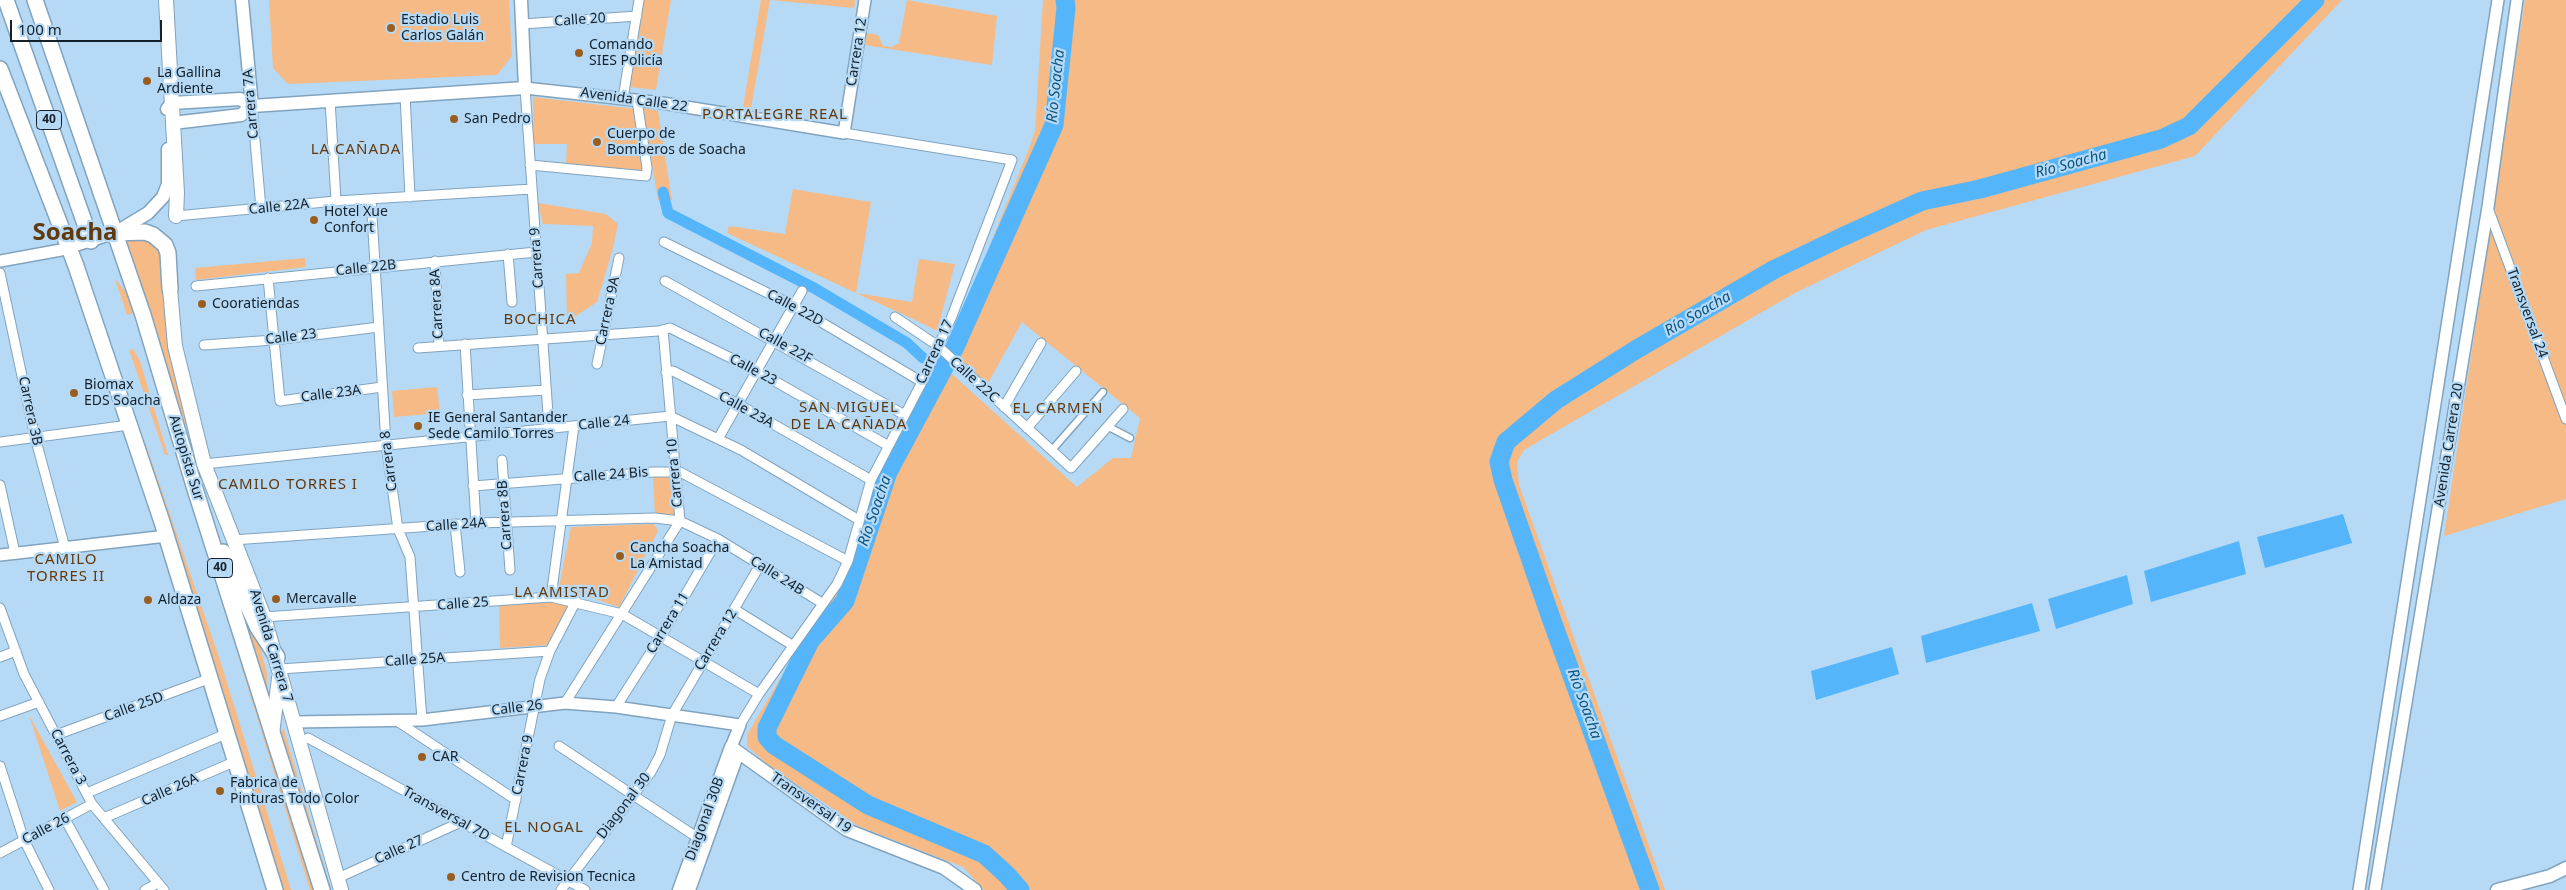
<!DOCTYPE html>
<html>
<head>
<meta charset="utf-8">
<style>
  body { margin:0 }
  #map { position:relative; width:2566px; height:890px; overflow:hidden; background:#b6daf6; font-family:"Noto Sans",sans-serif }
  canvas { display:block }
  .scale { position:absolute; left:10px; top:20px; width:152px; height:22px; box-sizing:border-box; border:2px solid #14212b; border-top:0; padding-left:6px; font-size:15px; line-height:18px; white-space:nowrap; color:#14212b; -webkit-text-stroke:4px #b6daf6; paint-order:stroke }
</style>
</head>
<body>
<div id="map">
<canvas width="2566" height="890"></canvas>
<div class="scale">100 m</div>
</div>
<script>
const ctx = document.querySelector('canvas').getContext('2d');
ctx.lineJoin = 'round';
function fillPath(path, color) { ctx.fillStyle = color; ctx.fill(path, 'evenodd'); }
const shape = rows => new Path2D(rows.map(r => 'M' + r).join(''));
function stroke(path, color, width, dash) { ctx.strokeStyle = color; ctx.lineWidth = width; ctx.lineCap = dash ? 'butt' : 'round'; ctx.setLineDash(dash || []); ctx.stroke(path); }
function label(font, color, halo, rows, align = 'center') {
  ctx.font = font + ' "Noto Sans",sans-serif'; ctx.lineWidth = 4.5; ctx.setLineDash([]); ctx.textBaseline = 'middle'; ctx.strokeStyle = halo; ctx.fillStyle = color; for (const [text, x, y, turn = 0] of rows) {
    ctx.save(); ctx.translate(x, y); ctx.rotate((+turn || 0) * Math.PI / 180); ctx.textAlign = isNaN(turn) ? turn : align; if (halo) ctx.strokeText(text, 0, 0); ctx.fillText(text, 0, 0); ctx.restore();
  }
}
fillPath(shape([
  [269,0,509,0,512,56,497,75,288,84,273,68],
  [642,0,671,0,656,90,629,87],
  [761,0,770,0,751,108,743,107],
  [770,0,855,0,854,8],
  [907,0,997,16,992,65,865,45,867,33,878,35,883,46,892,47,899,43],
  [1043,0,2342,0,2195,156,1926,230,1795,293,1524,450,1517,462,1519,485,1665,890,984,890,963,867,858,826,767,764,747,746,747,735,810,628,847,577,876,482,950,344,1030,146,1035,131],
  [1022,322,1140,418,1131,458,1113,458,1077,487,952,374,952,367,957,356,987,385],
  [2525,0,2566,0,2566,499,2444,536],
  [533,97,636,109,645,175,566,166,567,144,534,144],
  [643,108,658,111,672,200,658,200],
  [793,189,871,202,856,293,912,302,919,259,955,264,937,331,909,317,856,293,727,233,729,226,785,234],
  [538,203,606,214,618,224,613,248,597,302,567,322,566,274,579,273,592,243,593,226,543,224],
  [142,237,159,246,165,263,165,315,187,423,182,426,122,241],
  [305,258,306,267,196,280,195,268],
  [115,279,127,293,134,313,127,315],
  [133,349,140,361,168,455,165,455,129,350],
  [437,387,440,413,394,417,392,391],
  [142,433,221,663,291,890,283,890],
  [675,471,680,521,655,518,653,472],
  [654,524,658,531,619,607,559,587,571,527],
  [205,534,314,890,310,890,223,606],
  [235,591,260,647,267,673,268,698],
  [552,600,569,604,547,645,500,648,499,605],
  [29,715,77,802,60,811],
  [283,727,331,890,327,890,281,737]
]), '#f5ba85');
fillPath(shape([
  [2343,514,2352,543,2265,568,2257,537],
  [2239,541,2246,574,2151,602,2144,571],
  [2127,575,2133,604,2056,629,2048,599],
  [2032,603,2040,631,1926,663,1921,636],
  [1892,647,1899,674,1816,700,1811,671]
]), '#55b5fa');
stroke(shape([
  [663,192,668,213,814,288,907,343,923,358]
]), '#55b5fa', 11);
stroke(shape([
  [1020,890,1007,875,984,854,868,805,774,745,767,737,767,728,810,641,845,601,888,472,955,347,1054,125,1066,8,1065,0],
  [1650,890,1551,618,1503,480,1499,462,1506,442,1556,400,1637,349,1775,269,1842,237,1922,201,1980,189,2161,139,2189,126,2315,0]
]), '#55b5fa', 19);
const pedestrian = shape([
  [1107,426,1130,438],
  [1052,450,1103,392]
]);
const minor = shape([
  [523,24,637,16],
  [525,88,549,428],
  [405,95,410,197],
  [623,98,639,0],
  [330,100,336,201],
  [252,106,261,209],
  [530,165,646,176,647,168,637,100],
  [371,199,386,444,398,529,410,557,422,720],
  [2488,208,2566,419],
  [176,216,336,201,532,189],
  [664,242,794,306,922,382],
  [508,254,512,302],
  [435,261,439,346],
  [0,273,35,437,65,548],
  [268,278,280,401,382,387],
  [665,281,903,414],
  [196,286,536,252],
  [895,317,938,346,1071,468,1123,409],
  [465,344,476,523],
  [204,345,274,340,379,327],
  [418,348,658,331,670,328,757,371,887,445],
  [597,364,619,258],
  [666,372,673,371,738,404,871,480],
  [467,395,546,390],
  [1004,407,1041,343],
  [1027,428,1076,371],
  [718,439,802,291],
  [0,442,129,425],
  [502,460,510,570],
  [204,464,670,416,741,450,859,520],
  [0,485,15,553],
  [473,486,653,472,680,472,848,561],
  [455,524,460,572],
  [233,540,476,523,655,518,680,521,718,539,822,603],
  [551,597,574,426],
  [0,608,24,674,92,804,164,890],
  [734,609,792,645],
  [264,617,551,597,622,614,759,694],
  [0,657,16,651],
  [280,669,550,651],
  [565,703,680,521,663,330],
  [616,707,660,638,718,539],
  [0,716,39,702],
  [397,721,516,800],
  [740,725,759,694,837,584,848,561,871,480,922,382,952,316,1012,160,844,133],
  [56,735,211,678],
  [308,738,585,890],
  [559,746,698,838],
  [0,766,24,840,49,890],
  [87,793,228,733],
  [104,818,236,761],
  [65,819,104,890],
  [506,847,540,679,550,651,576,601],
  [0,853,92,804],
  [338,878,461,822],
  [145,890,158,883],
  [561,890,651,772,660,755,672,715,760,565]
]);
const tertiary = shape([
  [525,88,662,103,844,133,865,0],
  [0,261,61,250,115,233],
  [0,555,167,536],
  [294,722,422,720,565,703,616,707,740,725,731,747],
  [2359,890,2498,0],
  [2375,890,2488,207,2517,0]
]);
const secondary = shape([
  [242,0,252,106],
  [167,109,172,103,240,99,252,106,525,88,521,0],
  [173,123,241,115,252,106],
  [115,233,148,213,163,197,168,184,168,149],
  [679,890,731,747,847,830,944,868,975,890],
  [689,890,738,753],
  [2497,890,2550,876,2566,868]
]);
const primary = shape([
  [166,0,177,193,176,216],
  [170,289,175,346,204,464,264,617,341,890],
  [272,734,279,678]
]);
const trunk = shape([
  [6,0,91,241],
  [35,0,143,315,195,489,322,890],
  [0,69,76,266,162,522,275,890],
  [115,233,145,232,153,235,165,245,168,253,170,289],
  [223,552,258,628,277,657]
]);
stroke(pedestrian, '#81a3be', 9);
stroke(minor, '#81a3be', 11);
stroke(tertiary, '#81a3be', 14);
stroke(secondary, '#81a3be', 15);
stroke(primary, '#81a3be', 16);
stroke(trunk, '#81a3be', 18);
stroke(pedestrian, '#fff', 6);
stroke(minor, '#fff', 9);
stroke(tertiary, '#fff', 11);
stroke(secondary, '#fff', 12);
stroke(primary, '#fff', 14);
stroke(trunk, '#fff', 15);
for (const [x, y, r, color] of [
  [391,28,5,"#995e1f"],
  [579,53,5,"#995e1f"],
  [147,81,5,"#995e1f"],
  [454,119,5,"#995e1f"],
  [597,142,5,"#995e1f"],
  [314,220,5,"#995e1f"],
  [202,304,5,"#995e1f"],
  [74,393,5,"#995e1f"],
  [418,426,5,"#995e1f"],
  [620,556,5,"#995e1f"],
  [276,599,5,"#995e1f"],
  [148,600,5,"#995e1f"],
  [422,757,5,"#995e1f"],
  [220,791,5,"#995e1f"],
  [451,877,5,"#995e1f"]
]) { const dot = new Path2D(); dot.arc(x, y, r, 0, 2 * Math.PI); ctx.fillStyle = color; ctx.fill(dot); stroke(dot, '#b6daf6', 2); }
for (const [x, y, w] of [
  [49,120,25],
  [220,568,25]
]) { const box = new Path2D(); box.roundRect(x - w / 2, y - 9.5, w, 19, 4); ctx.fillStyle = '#b6daf6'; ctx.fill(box); stroke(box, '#14212b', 1); }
label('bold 12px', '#14212b', null, [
  ["40",49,120],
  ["40",220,568]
]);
label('14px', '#14212b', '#b6daf6', [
  ["Estadio Luis",401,20],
  ["Carlos Galán",401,36],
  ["Comando",589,45],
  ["SIES Policía",589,61],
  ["La Gallina",157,73],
  ["Ardiente",157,89],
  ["San Pedro",464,119],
  ["Cuerpo de",607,134],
  ["Bomberos de Soacha",607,150],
  ["Hotel Xue",324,212],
  ["Confort",324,228],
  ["Cooratiendas",212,304],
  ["Biomax",84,385],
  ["EDS Soacha",84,401],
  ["IE General Santander",428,418],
  ["Sede Camilo Torres",428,434],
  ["Cancha Soacha",630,548],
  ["La Amistad",630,564],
  ["Mercavalle",286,599],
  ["Aldaza",158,600],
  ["CAR",432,757],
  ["Fabrica de",230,783],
  ["Pinturas Todo Color",230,799],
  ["Centro de Revision Tecnica",461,877]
], 'left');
label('14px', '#14212b', '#b6daf6', [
  ["Calle 20",580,20,-4],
  ["Carrera 12",857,52,-81],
  ["Avenida Calle 22",634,100,8],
  ["Carrera 7A",251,104,-95],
  ["Calle 22A",279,207,-6],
  ["Carrera 9",537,258,-94],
  ["Calle 22B",366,268,-6],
  ["Carrera 8A",437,304,-93],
  ["Calle 22D",795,308,28],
  ["Carrera 9A",608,311,-78],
  ["Transversal 24",2527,313,70],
  ["Calle 23",291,337,-7],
  ["Calle 22F",785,346,29],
  ["Carrera 17",935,352,-65],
  ["Calle 23",753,370,28],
  ["Calle 22C",974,380,42],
  ["Calle 23A",331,394,-7],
  ["Calle 23A",746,410,29],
  ["Carrera 3B",30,411,78],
  ["Calle 24",604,423,-6],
  ["Avenida Carrera 20",2449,445,-81],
  ["Autopista Sur",186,458,73],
  ["Carrera 8",389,461,-97],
  ["Carrera 10",675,473,-95],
  ["Calle 24 Bis",611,475,-4],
  ["Carrera 8B",505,515,-94],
  ["Calle 24A",456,525,-4],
  ["Calle 24B",777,576,32],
  ["Calle 25",463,604,-4],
  ["Carrera 11",668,623,-59],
  ["Carrera 12",716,640,-59],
  ["Avenida Carrera 7",271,646,73],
  ["Calle 25A",415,660,-4],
  ["Calle 25D",134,707,-20],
  ["Calle 26",517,708,-7],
  ["Carrera 3",68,757,62],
  ["Carrera 9",523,765,-79],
  ["Calle 26A",170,790,-24],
  ["Transversal 19",811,803,35],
  ["Diagonal 30",624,806,-53],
  ["Transversal 7D",446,814,29],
  ["Diagonal 30B",705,819,-70],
  ["Calle 26",46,829,-28],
  ["Calle 27",399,850,-24]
]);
label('italic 15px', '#095481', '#b6daf6', [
  ["Río Soacha",1056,86,-84],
  ["Río Soacha",2071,164,-15],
  ["Río Soacha",1698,314,-30],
  ["Río Soacha",875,511,-71],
  ["Río Soacha",1584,704,70]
]);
ctx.letterSpacing = '1px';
label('15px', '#62390d', '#b6daf6', [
  ["PORTALEGRE REAL",775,115],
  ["LA CAÑADA",356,150],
  ["BOCHICA",540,320],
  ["SAN MIGUEL",849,408],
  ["DE LA CAÑADA",849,425],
  ["EL CARMEN",1058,409],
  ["CAMILO TORRES I",288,485],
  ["CAMILO",66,560],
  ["TORRES II",66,577],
  ["LA AMISTAD",562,593],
  ["EL NOGAL",544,828]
]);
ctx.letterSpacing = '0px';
label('bold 24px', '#62390d', '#b6daf6', [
  ["Soacha",75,233]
]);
</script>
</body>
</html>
